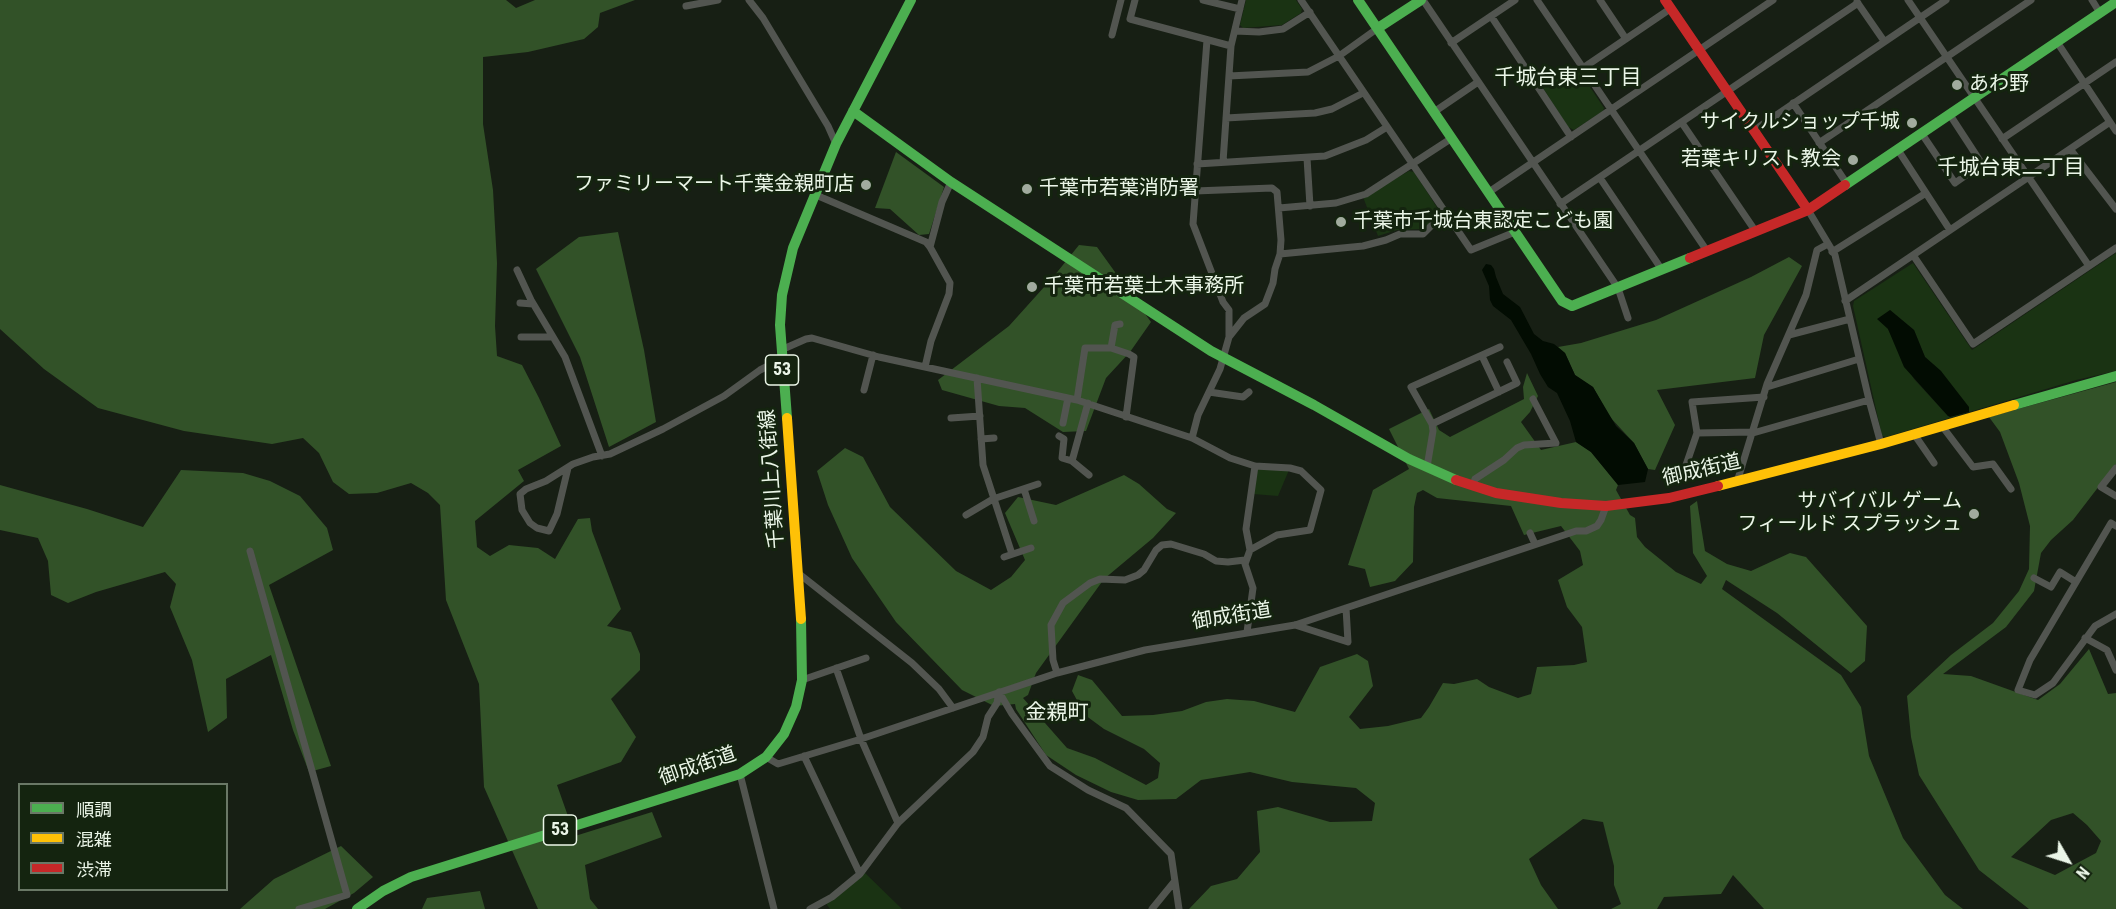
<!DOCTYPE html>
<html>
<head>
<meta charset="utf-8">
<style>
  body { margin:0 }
  #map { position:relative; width:2116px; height:909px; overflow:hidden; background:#171f14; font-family:"Roboto Condensed","Noto Sans JP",sans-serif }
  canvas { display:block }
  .legend { position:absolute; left:18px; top:783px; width:210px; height:108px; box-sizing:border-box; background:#14240f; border:2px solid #6a7866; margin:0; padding:8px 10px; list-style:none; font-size:18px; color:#ebf6e8 }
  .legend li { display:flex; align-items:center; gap:12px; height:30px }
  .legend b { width:30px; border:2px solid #6a7866 }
  .north { position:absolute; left:2038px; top:831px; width:60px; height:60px; -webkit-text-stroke:4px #14240f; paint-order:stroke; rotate:129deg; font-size:16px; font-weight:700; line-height:24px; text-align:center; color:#ebf6e8 }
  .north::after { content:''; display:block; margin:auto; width:21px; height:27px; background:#ebf6e8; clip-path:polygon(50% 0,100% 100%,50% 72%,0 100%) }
</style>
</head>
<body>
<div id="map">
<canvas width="2116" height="909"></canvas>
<ul class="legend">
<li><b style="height:8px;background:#4caf50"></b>順調</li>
<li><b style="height:8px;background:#ffc107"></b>混雑</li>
<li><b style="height:8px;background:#c62828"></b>渋滞</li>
</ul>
<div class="north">N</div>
</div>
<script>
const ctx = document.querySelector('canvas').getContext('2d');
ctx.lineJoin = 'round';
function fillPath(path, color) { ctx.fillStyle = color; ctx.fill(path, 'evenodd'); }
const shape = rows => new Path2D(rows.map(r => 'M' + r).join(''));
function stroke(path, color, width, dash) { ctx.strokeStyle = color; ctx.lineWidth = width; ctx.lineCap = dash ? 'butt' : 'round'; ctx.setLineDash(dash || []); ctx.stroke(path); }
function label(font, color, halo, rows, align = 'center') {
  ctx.font = font + ' "Roboto Condensed","Noto Sans JP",sans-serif'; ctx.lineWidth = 6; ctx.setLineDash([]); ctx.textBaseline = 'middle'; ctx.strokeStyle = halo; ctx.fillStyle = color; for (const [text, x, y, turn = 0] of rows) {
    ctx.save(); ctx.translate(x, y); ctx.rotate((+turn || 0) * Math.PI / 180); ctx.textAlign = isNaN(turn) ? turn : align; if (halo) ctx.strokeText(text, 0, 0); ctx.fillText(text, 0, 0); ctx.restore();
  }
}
fillPath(shape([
  [1246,0,1296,0,1302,9,1301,13,1282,25,1243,28,1240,25],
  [1576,66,1604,108,1603,111,1574,130,1568,127,1543,88],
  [1409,171,1414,172,1440,212,1424,229,1397,230,1378,236,1363,197],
  [2116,253,2116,371,2076,380,1886,437,1882,436,1853,306,1854,301,1913,263,1972,350],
  [1890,310,1914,330,1925,357,1941,371,1948,416,1914,379,1888,329],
  [1258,467,1289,470,1278,496,1253,494],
  [864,872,902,909,830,909,825,902]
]), '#1a3313');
fillPath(shape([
  [0,0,506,0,516,8,535,0,635,0,600,13,598,27,584,39,528,52,483,57,483,124,493,190,497,263,495,326,497,356,522,365,539,398,561,446,518,470,524,481,475,521,477,547,490,556,509,545,538,548,555,559,578,519,590,518,592,531,621,609,607,626,631,632,640,654,640,670,611,699,636,737,621,762,557,785,575,836,652,812,662,837,585,865,590,899,598,909,538,909,484,787,479,684,446,600,440,505,428,493,411,483,377,493,349,494,333,482,319,453,303,438,272,444,184,431,98,408,44,369,0,329],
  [896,152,944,187,929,234,919,235,890,209,875,208],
  [618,232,644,350,656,422,609,447,580,357,536,269,579,237],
  [1079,245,1097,247,1151,322,1130,352,1106,378,1086,431,1063,432,1025,408,999,406,942,390,938,380,1009,326,1054,276],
  [1789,257,1802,266,1764,335,1755,378,1657,390,1675,425,1655,470,1648,469,1634,443,1609,416,1593,387,1575,375,1565,353,1558,347,1581,343,1656,320,1751,277],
  [1527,373,1538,396,1530,412,1521,422,1541,450,1576,442,1591,452,1618,485,1616,490,1630,515,1635,518,1637,537,1645,547,1676,572,1701,584,1707,576,1693,553,1690,506,1697,501,1705,551,1727,564,1751,571,1790,553,1806,557,1867,626,1865,661,1851,673,1777,613,1726,580,1722,589,1841,675,1861,707,1869,756,1903,838,1945,895,1963,909,1764,909,1733,875,1721,894,1664,897,1657,909,1611,909,1621,904,1614,885,1614,866,1603,822,1583,819,1529,859,1541,885,1558,909,1189,909,1211,886,1237,879,1260,852,1257,811,1278,807,1330,822,1372,821,1375,803,1356,788,1292,782,1250,772,1201,780,1176,799,1138,800,1111,792,1076,775,1046,755,1016,709,1015,704,994,706,962,690,896,622,852,558,828,505,817,471,845,448,863,457,890,507,956,571,991,590,1011,577,1025,560,1005,513,1018,497,1056,505,1124,475,1139,484,1167,509,1176,513,1153,538,1104,579,1036,673,1028,695,1023,698,1067,748,1095,758,1146,785,1158,778,1160,763,1144,749,1104,729,1085,715,1072,691,1078,675,1092,680,1122,716,1153,715,1182,711,1206,702,1227,699,1254,701,1295,712,1320,667,1357,654,1368,661,1373,686,1349,717,1360,729,1388,726,1421,718,1429,707,1443,683,1454,684,1477,679,1489,687,1518,698,1531,694,1537,667,1574,665,1587,662,1582,627,1567,607,1558,580,1583,565,1580,551,1561,526,1524,535,1511,506,1437,498,1423,490,1417,493,1414,507,1413,562,1395,581,1370,587,1365,569,1348,565,1373,490,1409,469,1389,429,1429,409,1439,430,1450,437,1524,399,1523,387],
  [2116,382,2116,464,2073,520,2051,540,2041,553,2034,591,2006,627,1943,674,1971,676,2038,700,2060,684,2089,649,2108,694,2116,693,2116,909,2029,909,1979,870,1919,775,1911,737,1907,696,1951,655,1993,623,2019,591,2029,569,2030,526,2019,483,2000,432,1989,417],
  [2073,813,2087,825,2101,841,2096,853,2055,875,2011,857,2051,820],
  [181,470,243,473,270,481,300,496,327,528,333,550,269,585,331,766,309,772,293,730,271,655,226,679,227,718,208,732,192,660,170,607,176,584,165,572,96,592,68,603,51,595,48,561,38,538,0,530,0,485,87,509,143,527],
  [341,846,373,877,354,893,325,909,240,909,274,879],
  [480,891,485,909,422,909,427,898]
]), '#325228');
fillPath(shape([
  [1486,264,1491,265,1494,269,1496,277,1503,294,1520,307,1534,334,1543,341,1554,344,1565,353,1575,375,1593,387,1616,426,1634,443,1648,469,1645,482,1618,485,1591,452,1576,442,1570,421,1557,393,1548,387,1540,374,1531,354,1511,320,1493,306,1490,300,1489,286,1482,270],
  [1890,310,1914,330,1925,357,1941,371,1969,407,1969,412,1950,417,1948,416,1904,367,1888,329,1877,319]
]), '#020c02');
stroke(shape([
  [749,0,763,18,828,126,836,144],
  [1135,0,1130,19,1231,46],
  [1203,0,1240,9],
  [1301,0,1471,250,1515,232],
  [1423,0,1618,288,1628,318],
  [1537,0,1707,251],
  [1600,0,1626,39],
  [1908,0,2089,266],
  [2092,0,2100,13],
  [1857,2,1884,41],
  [686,6,718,0],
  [1491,16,1571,137],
  [1235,31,1259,32,1283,29,1310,12],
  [1112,35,1121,0],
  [2057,42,2116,131],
  [1451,43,1515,0],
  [1583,68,1670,9],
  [1229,76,1308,72,1339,56,1378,28],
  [1793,103,1847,184],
  [1434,112,1478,82],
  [1226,118,1315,113,1332,109,1363,93],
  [1682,123,1756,232],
  [1753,131,1946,0],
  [1922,134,1955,183,1982,164,1950,115],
  [2002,139,2116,62],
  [1819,143,2031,0],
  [2070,149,2116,209],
  [1898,150,1950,230],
  [1307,158,1310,206],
  [1223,162,1231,46,1242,0],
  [1197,164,1325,156,1366,140,1387,127],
  [1600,178,1662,270],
  [1195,191,1272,188,1277,192,1281,240,1280,254,1275,269,1273,283,1265,304,1244,318,1229,337],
  [1489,192,1773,0],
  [816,195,926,242,930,247],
  [1560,204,1858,3],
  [1279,208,1336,203,1366,194,1452,138],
  [1808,210,1835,255,1869,400,1881,444],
  [1832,252,1926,193],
  [1280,254,1363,246,1386,240,1400,234,1423,234,1445,212],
  [1913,255,1973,344,2116,248],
  [517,270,531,300,565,357,602,456],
  [1845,301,2110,122],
  [520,303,533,304],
  [1789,335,1850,319],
  [521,337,553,337],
  [1111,348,1115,325,1120,324],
  [781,350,806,339,812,338,879,357,1077,400,1192,438,1230,458,1255,466,1290,468,1301,471,1321,490,1310,530,1277,535,1250,550],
  [1482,356,1499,392],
  [925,367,931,341,949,294,950,283,930,247,942,202,951,182],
  [977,378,983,465,1012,554],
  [1767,387,1859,359],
  [864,390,873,355],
  [1209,392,1243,397,1249,392],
  [1077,400,1085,348,1111,348,1129,354,1134,357,1126,417],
  [951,418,980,416],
  [1063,423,1068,398],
  [1432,424,1517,383,1507,362],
  [1942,426,1973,467,1993,464,2011,489],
  [1697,433,1753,432],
  [1753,433,1869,400],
  [1914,434,1934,463],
  [1059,436,1064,439,1062,458,1072,461,1089,475],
  [1192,438,1198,415,1220,369,1229,337,1229,310,1223,302,1193,224,1207,40],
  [981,439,994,438],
  [1072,461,1088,403],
  [1742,466,1685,468,1697,433,1692,402,1764,397],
  [1427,467,1433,431,1432,424,1411,387,1500,347],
  [568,468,557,514,549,531,537,528,530,523,522,510,520,494,526,489,546,481,573,464,593,457,610,454,663,429,724,396,760,370,782,359],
  [2116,468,2101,487,2116,496],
  [1737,482,1767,384,1806,295,1817,250,1828,244],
  [1473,486,1475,479,1504,460,1517,448,1524,445,1556,443,1533,399],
  [1024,489,1034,521],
  [966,515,993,499,1038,484],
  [2116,526,2111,523,2030,660,2018,690,2035,695,2053,683,2095,626,2116,614],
  [1530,533,1535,544],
  [250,551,347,895,299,909],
  [1004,557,1031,548],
  [798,573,912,663,939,689,953,708],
  [2034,578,2051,587,2060,572,2076,582],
  [1295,625,1348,642,1346,608],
  [1247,632,1253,588,1245,564,1250,550,1246,529,1255,466],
  [2085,638,2107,650,2116,670],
  [836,668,861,739,898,823],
  [1057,673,1053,660,1051,625,1063,603,1090,583,1100,579,1125,580,1138,575,1144,570,1156,550,1162,545,1171,544,1204,554,1216,561,1228,562,1245,560],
  [802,680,866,658],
  [999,692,1012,714,1050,766,1088,790,1126,808,1171,854,1179,909],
  [804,756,860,874],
  [766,757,778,764,861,739,1057,673,1145,650,1295,625,1576,531,1586,531,1597,526,1601,520,1606,506],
  [740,774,774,909],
  [810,909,832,897,860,874,898,823,973,752,983,737,988,717,997,703,999,692],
  [1152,909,1174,882]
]), '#525550', 7);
stroke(shape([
  [1358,0,1562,301,1572,306,1690,258],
  [1378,28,1421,0],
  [853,111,951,182,1211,351,1314,405,1409,459,1456,480],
  [1845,185,2116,2],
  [2014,405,2116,376],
  [787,418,780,325,782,295,793,248,836,144,911,0],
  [357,909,383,891,411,877,740,774,766,757,784,734,796,707,802,680,801,619]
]), '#4caf50', 10);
stroke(shape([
  [787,418,801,619],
  [1718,486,1881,444,2014,405]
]), '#ffc107', 10);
stroke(shape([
  [1665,0,1808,210],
  [1690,258,1808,210,1845,185],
  [1456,480,1496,493,1561,503,1606,506,1669,498,1718,486]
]), '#c62828', 10);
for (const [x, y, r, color] of [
  [1957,85,6,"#a1ab9e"],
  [1912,123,6,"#a1ab9e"],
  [1853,160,6,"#a1ab9e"],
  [866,185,6,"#a1ab9e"],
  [1027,189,6,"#a1ab9e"],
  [1341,222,6,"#a1ab9e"],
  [1032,287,6,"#a1ab9e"],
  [1974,514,6,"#a1ab9e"]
]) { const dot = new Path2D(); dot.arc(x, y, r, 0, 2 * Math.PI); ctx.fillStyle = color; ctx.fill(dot); stroke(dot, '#14240f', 2); }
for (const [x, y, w] of [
  [782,370,33],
  [560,830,33]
]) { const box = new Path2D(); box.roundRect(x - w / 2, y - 15, w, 30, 4.5); ctx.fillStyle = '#14240f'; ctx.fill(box); stroke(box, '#ebf6e8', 1.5); }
label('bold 18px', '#ebf6e8', null, [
  ["53",782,370],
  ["53",560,830]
]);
label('20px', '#ebf6e8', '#14240f', [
  ["あわ野",1969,85],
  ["サイクルショップ千城",1900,123,"right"],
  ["若葉キリスト教会",1841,160,"right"],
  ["ファミリーマート千葉金親町店",854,185,"right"],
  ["千葉市若葉消防署",1039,189],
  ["千葉市千城台東認定こども園",1353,222],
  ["千葉市若葉土木事務所",1044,287],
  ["サバイバル ゲーム",1962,502,"right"],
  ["フィールド スプラッシュ",1962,525,"right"]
], 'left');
label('20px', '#ebf6e8', '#14240f', [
  ["御成街道",1702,471,-13],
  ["千葉川上八街線",773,479,-94],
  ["御成街道",1232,617,-9],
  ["御成街道",698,767,-19]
]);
label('21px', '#ebf6e8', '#14240f', [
  ["千城台東三丁目",1568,79],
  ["千城台東二丁目",2011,169],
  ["金親町",1057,714]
]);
</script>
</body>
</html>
